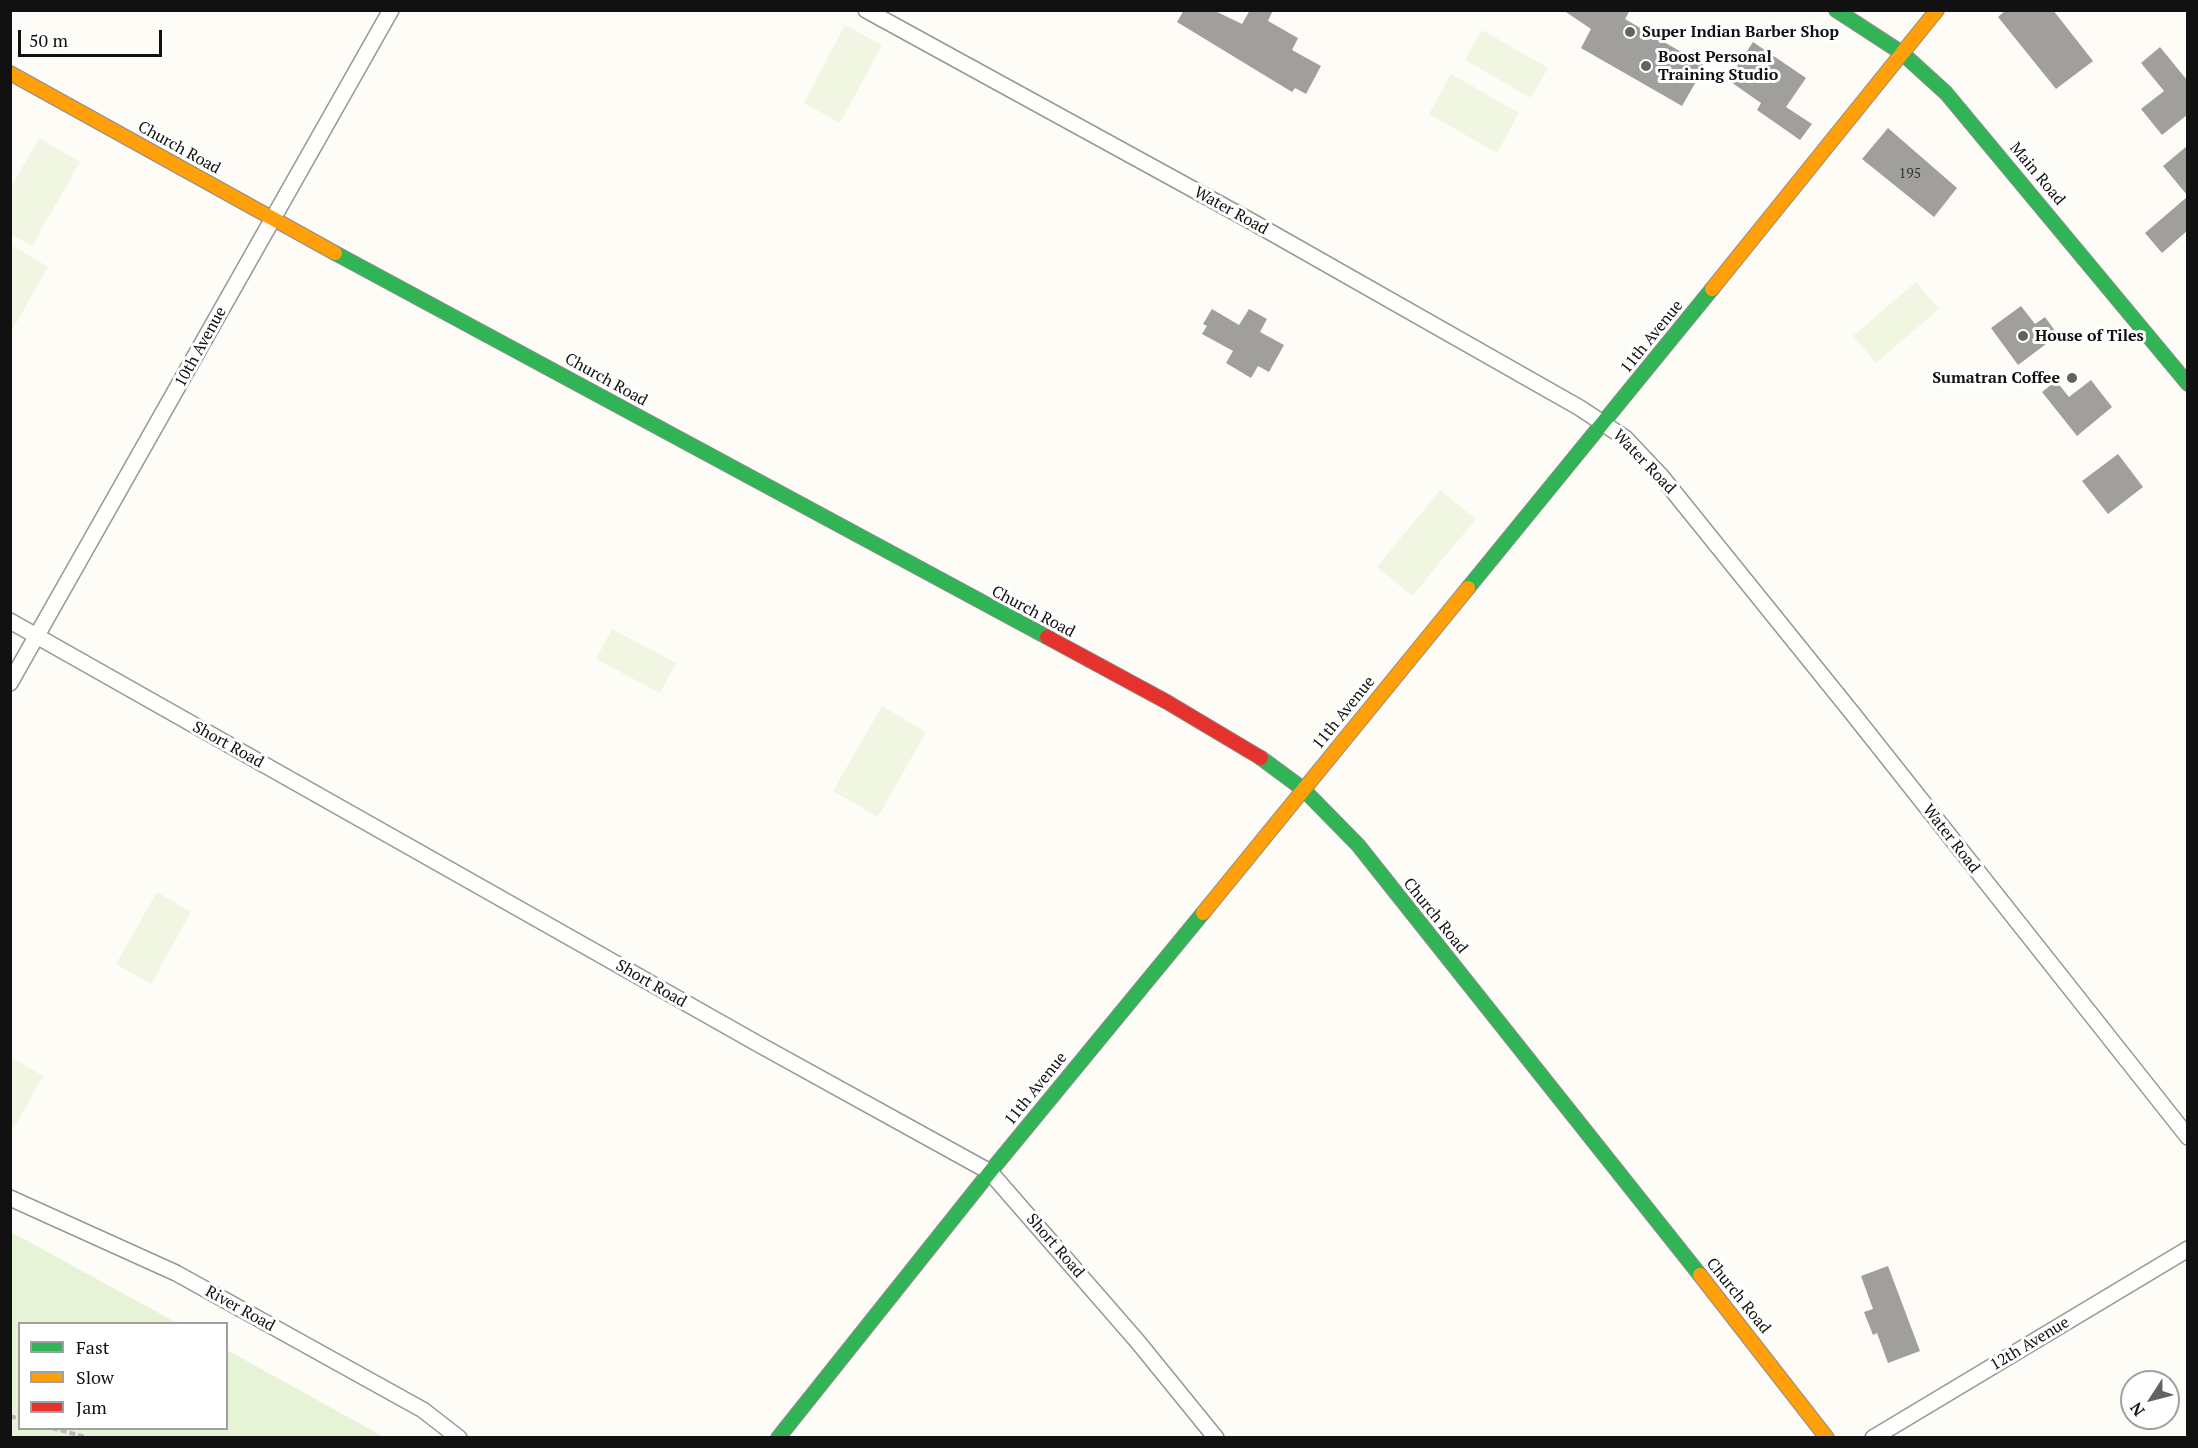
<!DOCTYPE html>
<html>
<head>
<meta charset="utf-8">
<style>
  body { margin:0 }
  #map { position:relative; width:2198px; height:1448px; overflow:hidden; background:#fdfcf7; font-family:"PT Serif",serif }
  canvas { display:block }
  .frame { position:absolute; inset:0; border:12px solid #111; pointer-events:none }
  .legend { position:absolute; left:18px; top:1322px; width:210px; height:108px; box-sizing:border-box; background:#fff; border:2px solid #a0a0a0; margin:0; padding:8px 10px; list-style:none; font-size:18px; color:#111 }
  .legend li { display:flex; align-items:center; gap:12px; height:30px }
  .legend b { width:30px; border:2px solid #a0a0a0 }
  .north { position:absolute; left:2120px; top:1370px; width:60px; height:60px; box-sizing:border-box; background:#fff; border:2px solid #a0a0a0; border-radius:50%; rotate:234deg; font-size:16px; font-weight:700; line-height:24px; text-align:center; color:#111 }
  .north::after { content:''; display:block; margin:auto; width:21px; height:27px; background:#646362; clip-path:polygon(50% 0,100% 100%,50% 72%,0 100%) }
  .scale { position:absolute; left:18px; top:30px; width:144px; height:27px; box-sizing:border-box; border:3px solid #111; border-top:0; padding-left:8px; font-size:18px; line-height:21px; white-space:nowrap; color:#111; -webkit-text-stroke:4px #fff; paint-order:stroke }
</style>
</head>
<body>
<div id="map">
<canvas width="2198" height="1448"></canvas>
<div class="frame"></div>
<ul class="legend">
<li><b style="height:8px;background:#30b455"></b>Fast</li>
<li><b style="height:8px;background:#ff9f0a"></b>Slow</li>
<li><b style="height:8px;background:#e5322d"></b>Jam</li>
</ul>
<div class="north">N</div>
<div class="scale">50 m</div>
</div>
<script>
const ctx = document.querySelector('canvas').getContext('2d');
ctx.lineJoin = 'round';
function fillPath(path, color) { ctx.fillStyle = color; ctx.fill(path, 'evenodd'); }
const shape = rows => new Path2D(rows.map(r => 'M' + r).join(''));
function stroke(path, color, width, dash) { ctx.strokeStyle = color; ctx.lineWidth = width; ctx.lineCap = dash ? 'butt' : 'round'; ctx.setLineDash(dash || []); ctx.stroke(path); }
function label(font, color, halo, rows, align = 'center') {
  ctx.font = font + ' "PT Serif",serif'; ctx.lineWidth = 6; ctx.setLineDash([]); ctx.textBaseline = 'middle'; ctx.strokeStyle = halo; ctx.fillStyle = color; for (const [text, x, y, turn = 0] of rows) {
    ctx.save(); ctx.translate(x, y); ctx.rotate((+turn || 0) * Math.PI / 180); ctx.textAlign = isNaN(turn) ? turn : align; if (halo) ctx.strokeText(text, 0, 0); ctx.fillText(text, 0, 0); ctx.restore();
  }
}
fillPath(shape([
  [11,1232,177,1323,20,1324,20,1428,226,1428,227,1350,384,1437,11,1437]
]), '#e7f3d7');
fillPath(shape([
  [845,25,882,45,840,123,804,103],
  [1482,30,1548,68,1531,98,1465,60],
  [1451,74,1519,113,1497,153,1429,114],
  [39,138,80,162,32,246,11,234,11,187],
  [11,245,48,267,11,332],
  [1916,282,1939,309,1876,363,1853,336],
  [1440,490,1476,519,1412,596,1377,567],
  [612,629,676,663,660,693,596,659],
  [882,706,926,732,878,817,833,791],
  [157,892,191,912,151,984,116,964],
  [11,1057,43,1076,11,1133]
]), '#f0f6e1');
fillPath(shape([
  [1184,10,1213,10,1242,24,1250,10,1273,10,1268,21,1298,38,1292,50,1321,66,1306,94,1295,88,1292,92,1177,22],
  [1563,10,1630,10,1625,19,1705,66,1682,106,1581,48,1591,29],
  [2006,10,2053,10,2093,61,2056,89,1998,17],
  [1753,42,1806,78,1786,107,1812,124,1800,140,1757,110,1761,103,1728,80],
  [2160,47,2187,80,2187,115,2162,135,2141,109,2164,91,2141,63],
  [1888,128,1957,188,1934,217,1862,159],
  [2187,146,2187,195,2163,166],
  [2187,197,2187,231,2162,253,2145,233],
  [2021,306,2035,324,2045,317,2058,335,2018,365,1991,328],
  [1212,309,1239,325,1249,309,1267,319,1260,332,1284,345,1269,372,1258,366,1251,378,1226,363,1233,351,1202,334,1207,326,1203,324],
  [2091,380,2112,407,2077,436,2042,392,2056,381,2069,397],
  [2118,454,2143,487,2108,514,2082,481],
  [1888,1266,1920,1351,1888,1363,1877,1333,1873,1335,1864,1312,1873,1309,1861,1276]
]), '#a19f9c');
const street = shape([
  [866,10,1249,220,1580,408,1625,438,1661,476,1853,714,2188,1137],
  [10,621,760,1045,990,1172,1138,1342,1216,1438],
  [10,683,391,10],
  [10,1198,176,1273,423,1410,459,1438],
  [1873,1438,2188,1249]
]);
const fast = shape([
  [1836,10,1902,53,1946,93,2188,384],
  [335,253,1047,637],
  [1468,588,1712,289],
  [1261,758,1303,789,1358,845,1700,1275],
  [778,1438,990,1172,1203,913]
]);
const slow = shape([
  [10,73,335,253],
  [1712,289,1937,10],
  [1203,913,1468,588],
  [1700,1275,1827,1438]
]);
const jam = shape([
  [1047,637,1167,702,1261,758]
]);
stroke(street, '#979795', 18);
stroke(fast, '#8e8d8b', 16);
stroke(slow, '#8e8d8b', 16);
stroke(jam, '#8e8d8b', 16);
stroke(shape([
  [10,1416,20,1419],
  [52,1428,89,1438]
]), '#b9b9b8', 4, [6, 3]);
stroke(street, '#fffffe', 15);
stroke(fast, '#30b455', 14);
stroke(slow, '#ff9f0a', 14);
stroke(jam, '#e5322d', 14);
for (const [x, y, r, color] of [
  [1630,32,6,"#646362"],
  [1646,66,6,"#646362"],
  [2023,336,6,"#646362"],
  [2072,378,6,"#646362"]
]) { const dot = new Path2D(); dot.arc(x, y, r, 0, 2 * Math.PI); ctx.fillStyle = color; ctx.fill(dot); stroke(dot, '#fff', 2); }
label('14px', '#353434', null, [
  ["195",1910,174]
]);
label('bold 16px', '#111', '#fff', [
  ["Super Indian Barber Shop",1642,32],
  ["Boost Personal",1658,57],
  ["Training Studio",1658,75],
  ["House of Tiles",2035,336],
  ["Sumatran Coffee",2060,378,"right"]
], 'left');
label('16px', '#111', '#fff', [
  ["Church Road",179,148,29],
  ["Main Road",2037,174,50],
  ["Water Road",1231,211,29],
  ["11th Avenue",1652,337,-51],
  ["10th Avenue",201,347,-61],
  ["Church Road",606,380,29],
  ["Water Road",1644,462,46],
  ["Church Road",1033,612,28],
  ["11th Avenue",1344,713,-51],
  ["Short Road",228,745,29],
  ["Water Road",1951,839,52],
  ["Church Road",1435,916,51],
  ["Short Road",651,984,30],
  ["11th Avenue",1036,1089,-51],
  ["Short Road",1055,1246,49],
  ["Church Road",1738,1296,51],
  ["River Road",240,1309,29],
  ["12th Avenue",2030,1344,-31]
]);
</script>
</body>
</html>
